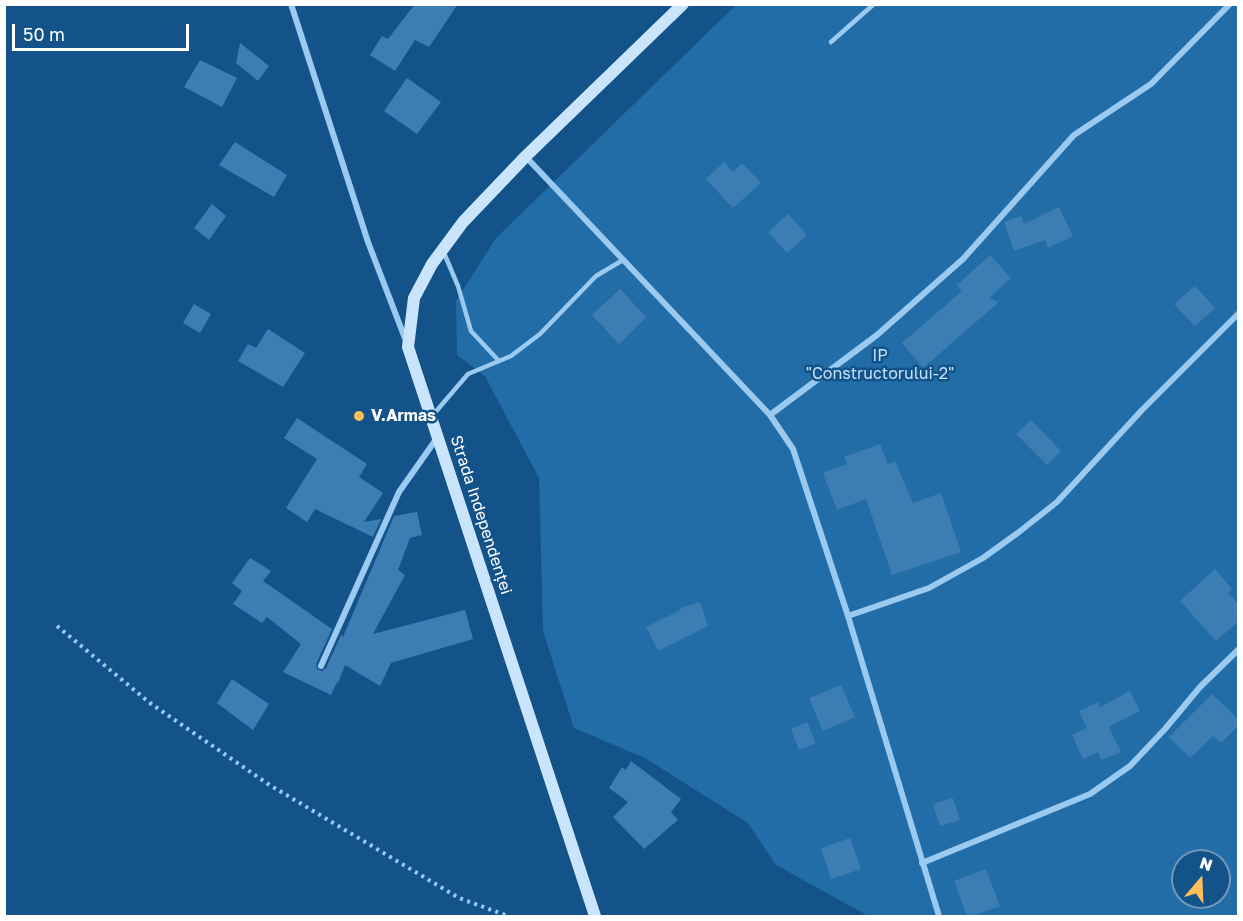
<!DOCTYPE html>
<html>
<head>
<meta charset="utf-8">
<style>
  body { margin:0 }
  #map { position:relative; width:1243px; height:921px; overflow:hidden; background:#13538a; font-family:"Golos Text",sans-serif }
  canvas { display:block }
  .frame { position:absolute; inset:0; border:6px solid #fff; pointer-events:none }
  .north { position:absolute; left:1171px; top:849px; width:60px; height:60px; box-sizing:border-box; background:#13538a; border:2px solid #7198b9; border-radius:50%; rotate:19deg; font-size:16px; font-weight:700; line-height:24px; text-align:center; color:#fff }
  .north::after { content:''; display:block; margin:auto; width:21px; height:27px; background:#ffbe5a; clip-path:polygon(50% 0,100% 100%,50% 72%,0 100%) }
  .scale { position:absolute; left:12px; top:24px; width:177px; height:27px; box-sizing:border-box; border:3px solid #fff; border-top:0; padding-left:8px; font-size:18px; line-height:21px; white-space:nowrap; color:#fff; -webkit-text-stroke:4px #13538a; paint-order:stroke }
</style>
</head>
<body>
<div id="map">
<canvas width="1243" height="921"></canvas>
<div class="frame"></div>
<div class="north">N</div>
<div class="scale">50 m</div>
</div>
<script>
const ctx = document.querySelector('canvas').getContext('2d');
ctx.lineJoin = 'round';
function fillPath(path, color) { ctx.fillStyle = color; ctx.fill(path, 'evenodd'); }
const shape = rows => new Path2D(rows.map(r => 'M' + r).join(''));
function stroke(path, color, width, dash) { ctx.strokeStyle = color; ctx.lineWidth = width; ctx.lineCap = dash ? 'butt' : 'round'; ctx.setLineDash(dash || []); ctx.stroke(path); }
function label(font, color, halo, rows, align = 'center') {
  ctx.font = font + ' "Golos Text",sans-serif'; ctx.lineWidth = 5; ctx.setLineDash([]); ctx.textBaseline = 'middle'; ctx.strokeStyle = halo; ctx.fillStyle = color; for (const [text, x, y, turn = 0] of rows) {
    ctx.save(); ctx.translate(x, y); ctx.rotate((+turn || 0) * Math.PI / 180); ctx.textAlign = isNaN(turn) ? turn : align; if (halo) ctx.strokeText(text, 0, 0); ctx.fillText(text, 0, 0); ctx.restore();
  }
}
fillPath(shape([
  [736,5,1238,5,1238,916,868,916,776,865,748,823,645,758,574,728,543,631,539,478,485,376,457,355,456,301,496,238],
  [1183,861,1219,861,1219,897,1183,897]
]), '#226ca8');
fillPath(shape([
  [415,4,458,4,429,47,415,40,395,71,370,55,382,36,388,39],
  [240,43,269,66,258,81,236,63],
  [200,60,237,78,222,107,184,87],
  [407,78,441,102,417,134,384,111],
  [235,142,287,175,274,197,219,165],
  [724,162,733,172,742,163,761,183,733,208,706,179],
  [212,204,226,216,209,240,194,228],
  [1059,207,1073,236,1048,248,1045,240,1014,251,1004,222,1021,216,1024,224],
  [788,214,807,235,787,253,768,232],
  [990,255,1011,278,989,298,999,302,923,368,902,343,962,291,957,285],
  [1195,286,1215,308,1195,326,1174,304],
  [620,289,646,317,619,344,592,315],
  [194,304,211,314,200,333,183,323],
  [268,329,305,353,283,387,238,361,248,344,256,348],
  [297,418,367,464,359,477,383,493,364,522,381,519,373,537,315,509,307,522,286,508,317,459,284,438],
  [1031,420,1061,451,1047,465,1016,434],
  [880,444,888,464,895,461,913,503,941,493,961,552,892,575,866,499,837,510,823,473,847,464,844,457],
  [417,512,422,535,410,538,398,570,405,575,373,634,465,610,473,639,391,663,380,686,345,665,338,683,337,682,331,695,283,672,301,644,267,617,262,623,233,604,242,591,232,583,250,558,271,571,263,581,332,629,316,664,317,669,322,671,326,668,341,635,343,637,394,516],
  [1215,569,1232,589,1228,593,1239,605,1239,621,1216,641,1180,601],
  [700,602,708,626,658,651,646,627,681,610,680,608],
  [232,679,269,704,253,730,217,703],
  [841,685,855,717,823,731,809,698],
  [1130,691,1140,711,1109,727,1121,752,1101,760,1098,752,1083,759,1072,735,1087,728,1079,711,1098,702,1100,707],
  [1212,694,1239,720,1239,725,1221,743,1213,736,1190,758,1169,737],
  [807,722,816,743,799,750,791,729],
  [631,761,681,799,671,812,678,820,644,849,613,817,628,802,609,788,622,767,626,770],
  [953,798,960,820,940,826,933,804],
  [850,838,861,869,831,879,821,848],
  [986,869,1000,906,973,916,967,916,954,881]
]), '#3c7eb4');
stroke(shape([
  [57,626,150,703,268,784,459,898,508,916]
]), '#9bcaf0', 4, [3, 4.5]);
stroke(shape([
  [831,42,874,4],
  [444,253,458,286,471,331,499,361],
  [433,415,468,374,511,356,540,334,596,276,623,260]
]), '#9bcaf0', 4.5);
stroke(shape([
  [291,4,368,242,406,341],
  [526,157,770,415,793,449,848,616,939,916],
  [770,415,877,335,963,259,1074,135,1151,84,1230,4],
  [848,616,929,588,983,558,1019,532,1057,502,1142,410,1238,314],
  [321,666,399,492,437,438],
  [922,863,1090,794,1130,766,1165,729,1200,687,1238,650]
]), '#9bcaf0', 6);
stroke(shape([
  [595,916,408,347,414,298,432,264,463,222,526,156,683,4]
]), '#c9e4fb', 12);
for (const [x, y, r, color] of [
  [359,416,6,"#ffbe5a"]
]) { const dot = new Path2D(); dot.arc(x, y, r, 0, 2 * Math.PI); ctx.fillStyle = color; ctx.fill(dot); stroke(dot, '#13538a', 2); }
label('16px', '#c1e2fc', '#13538a', [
  ["IP",880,356],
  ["\"Constructorului-2\"",880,374]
]);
label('bold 16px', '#fff', '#13538a', [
  ["V.Armas",371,416]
], 'left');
label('16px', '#fff', '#13538a', [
  ["Strada Independenței",481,515,72]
]);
</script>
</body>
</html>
